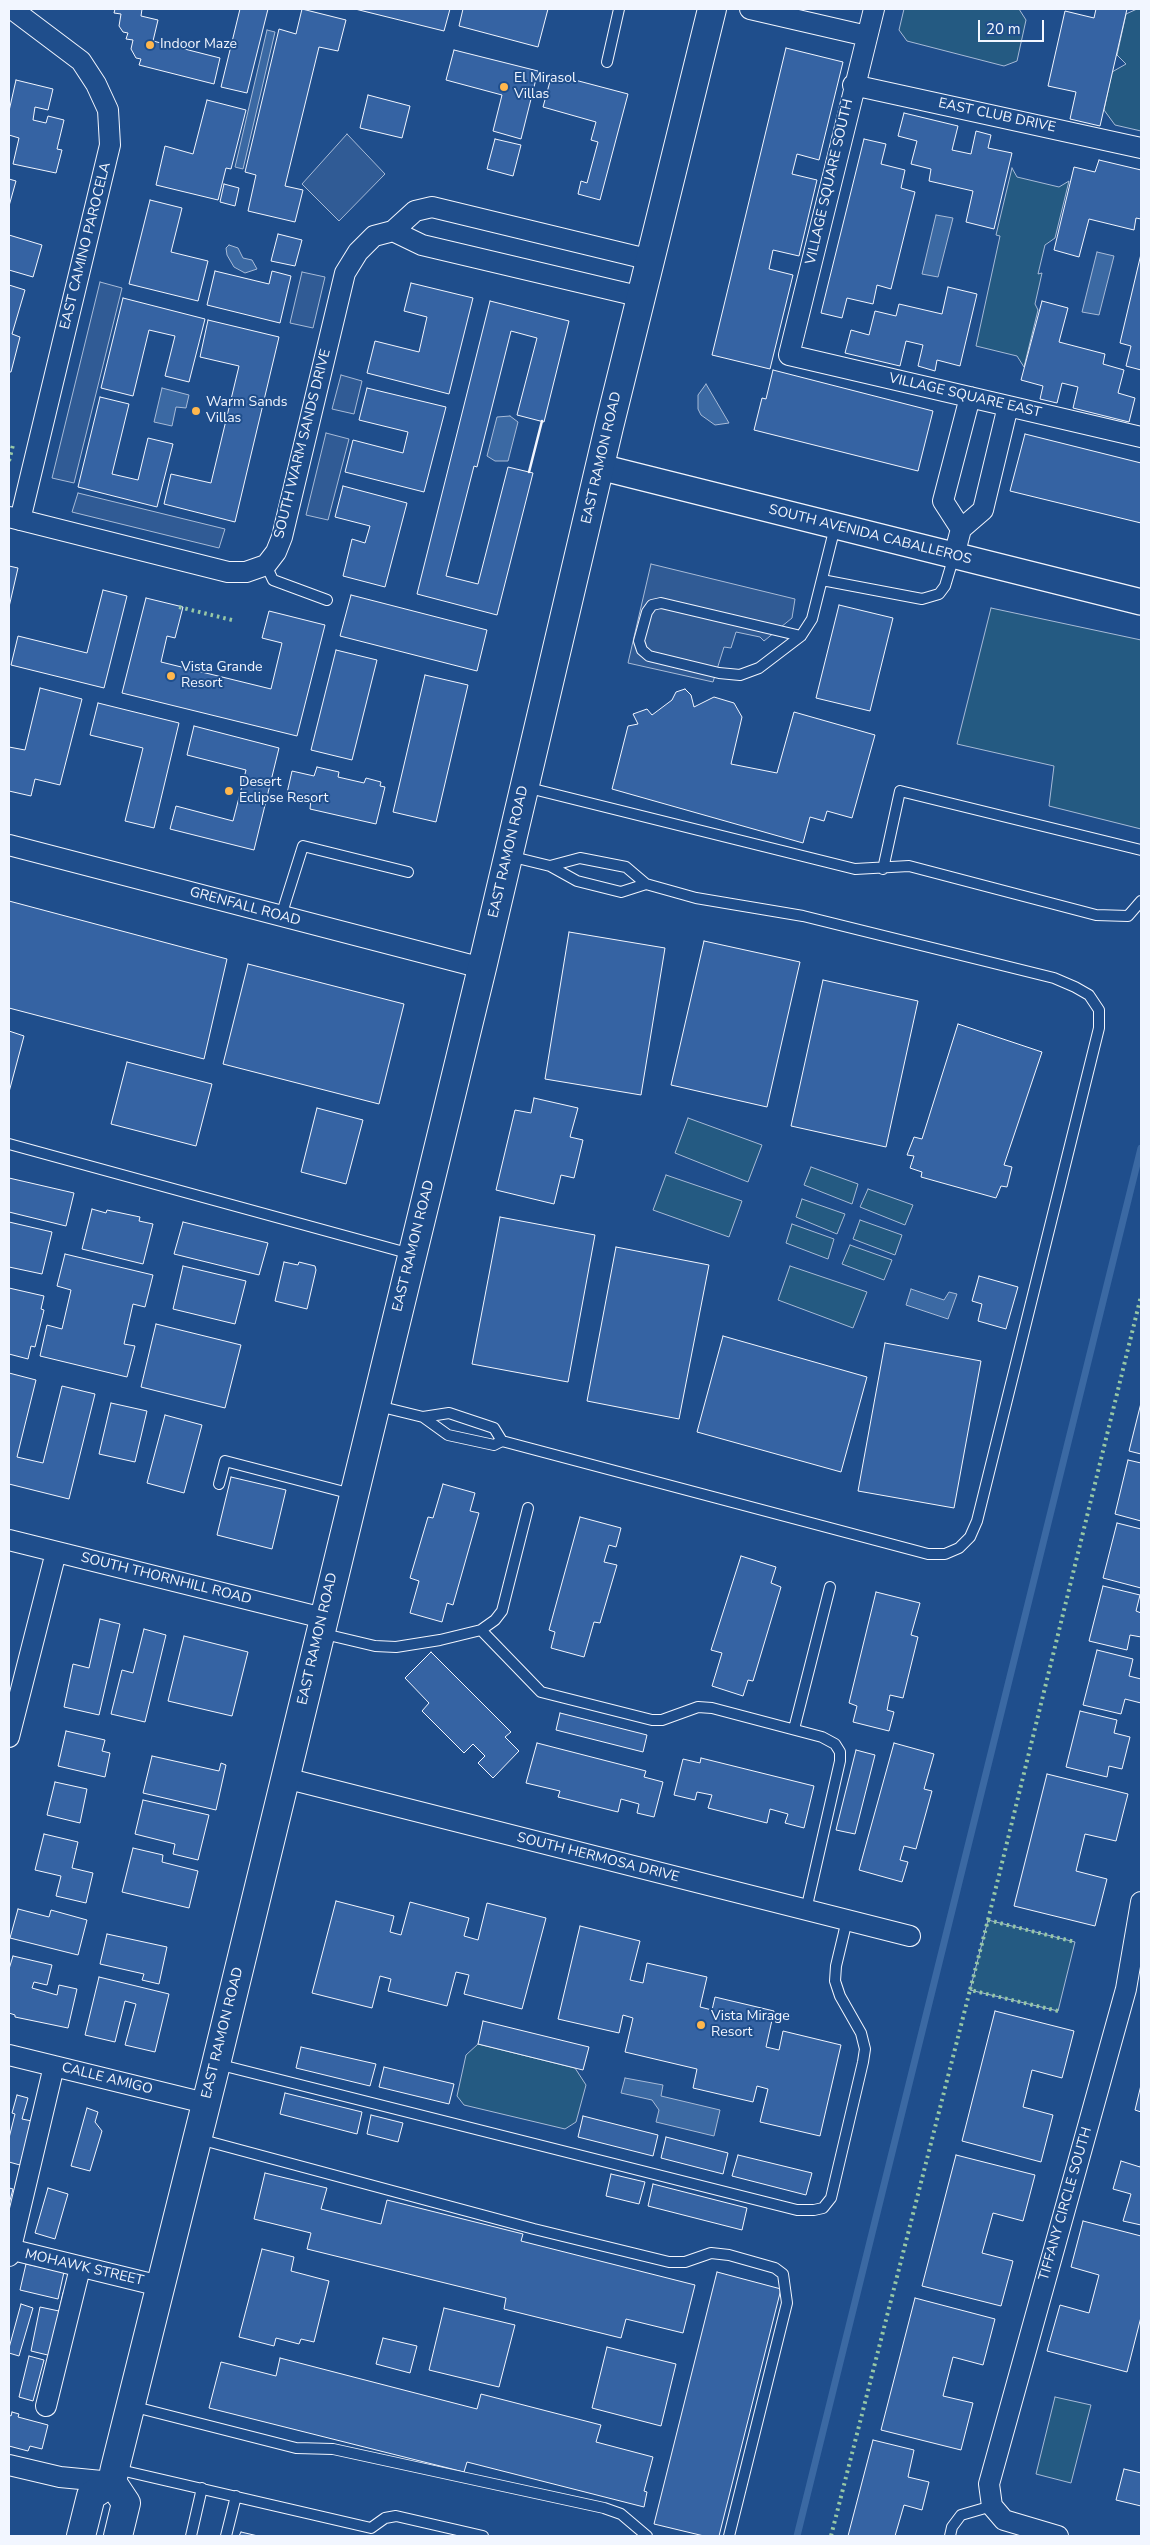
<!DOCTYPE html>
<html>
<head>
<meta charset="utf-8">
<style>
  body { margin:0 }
  #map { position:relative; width:1150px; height:2545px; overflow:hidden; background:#1f4e8c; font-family:"Nunito Sans",sans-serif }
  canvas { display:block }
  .frame { position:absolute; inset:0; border:10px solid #f2f6ff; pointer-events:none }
  .scale { position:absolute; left:978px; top:20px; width:66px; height:22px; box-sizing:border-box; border:2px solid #f2f6ff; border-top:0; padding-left:6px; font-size:15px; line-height:18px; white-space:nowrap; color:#f2f6ff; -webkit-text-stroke:4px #1f4e8c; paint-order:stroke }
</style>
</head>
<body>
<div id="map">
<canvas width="1150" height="2545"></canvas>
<div class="frame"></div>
<div class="scale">20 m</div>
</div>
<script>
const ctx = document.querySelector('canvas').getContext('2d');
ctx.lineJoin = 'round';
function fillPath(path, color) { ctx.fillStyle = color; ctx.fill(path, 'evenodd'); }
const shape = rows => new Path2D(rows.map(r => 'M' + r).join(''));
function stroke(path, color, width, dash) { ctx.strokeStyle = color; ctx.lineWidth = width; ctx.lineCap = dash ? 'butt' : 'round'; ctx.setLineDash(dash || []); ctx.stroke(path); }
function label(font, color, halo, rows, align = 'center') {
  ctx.font = font + ' "Nunito Sans",sans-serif'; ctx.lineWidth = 4; ctx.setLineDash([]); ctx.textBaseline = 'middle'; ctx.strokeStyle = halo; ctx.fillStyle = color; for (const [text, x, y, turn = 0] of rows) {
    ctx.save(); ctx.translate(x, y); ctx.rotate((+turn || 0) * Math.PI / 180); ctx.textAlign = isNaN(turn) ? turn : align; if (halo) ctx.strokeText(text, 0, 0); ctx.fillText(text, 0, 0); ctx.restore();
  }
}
const green = shape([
  [904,9,1019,9,1026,20,1017,61,1004,66,907,41,899,30,904,9],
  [1137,9,1141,9,1141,131,1115,125,1104,110,1112,72,1126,64,1117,55,1126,14,1137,9],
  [1012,168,1017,177,1059,187,1069,181,1055,238,1045,245,1038,274,1042,273,1035,304,1038,310,1024,367,1017,356,976,346,1000,236,996,235,1012,168],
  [991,608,1141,640,1141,829,1049,806,1054,766,957,744,991,608],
  [688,1118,762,1145,748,1182,675,1153,688,1118],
  [811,1167,858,1184,852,1204,804,1185,811,1167],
  [666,1175,742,1201,729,1237,653,1210,666,1175],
  [868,1189,913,1205,905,1225,860,1207,868,1189],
  [802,1199,845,1214,837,1234,796,1217,802,1199],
  [860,1220,902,1235,895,1255,853,1239,860,1220],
  [792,1224,834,1239,828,1259,786,1243,792,1224],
  [850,1245,892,1260,884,1280,842,1264,850,1245],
  [790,1266,867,1292,853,1328,778,1300,790,1266],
  [988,1920,1075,1942,1058,2011,970,1990,988,1920],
  [478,2044,575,2068,586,2085,576,2122,565,2129,464,2105,457,2096,466,2055,478,2044],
  [1055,2397,1091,2405,1071,2483,1036,2474,1055,2397]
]);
fillPath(green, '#245a82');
stroke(green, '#a8bbd7', 1);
const parking = shape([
  [347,134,385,174,339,221,302,184,347,134],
  [302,272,325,277,313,328,290,323,302,272],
  [100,282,122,288,74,483,52,478,100,282],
  [341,375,362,381,354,414,332,409,341,375],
  [326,433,349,439,328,520,306,515,326,433],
  [78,493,225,529,219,548,72,512,78,493],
  [651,564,795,599,792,618,764,641,760,637,736,632,731,648,724,647,713,682,628,663,651,564]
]);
fillPath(parking, '#305b95');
stroke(parking, '#a8bbd7', 1);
const water = shape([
  [267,30,275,32,243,169,235,167,267,30],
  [936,215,953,218,938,277,922,274,936,215],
  [229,245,238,248,243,258,252,260,257,269,245,273,234,267,227,255,226,248,229,245],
  [1097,252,1114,256,1099,315,1082,312,1097,252],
  [706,384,729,423,715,425,701,415,698,409,698,395,706,384],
  [162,388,189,395,186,408,176,407,172,426,154,422,162,388],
  [510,416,518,422,508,461,495,461,487,456,497,417,510,416],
  [911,1289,944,1300,949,1292,957,1294,948,1319,906,1305,911,1289],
  [625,2078,663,2085,661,2096,720,2110,714,2136,656,2122,659,2110,652,2100,621,2093,625,2078]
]);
fillPath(water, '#3b69a3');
stroke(water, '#a8bbd7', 1);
stroke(shape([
  [797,2536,1141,1148]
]), '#3b69a3', 7);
const building = shape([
  [115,9,142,9,141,16,158,20,153,41,220,58,214,84,139,65,141,59,136,58,131,49,133,40,126,39,128,33,123,32,119,26,121,14,114,13,115,9],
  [240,9,268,9,247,93,221,87,240,9],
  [302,9,346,20,338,51,319,47,285,186,303,190,295,222,248,211,256,175,245,172,279,29,296,34,302,9],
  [355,9,450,9,444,31,355,9],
  [463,9,548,9,538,47,459,26,463,9],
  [1096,9,1127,9,1100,126,1070,119,1076,92,1048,86,1065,11,1094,18,1096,9],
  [786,48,843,62,819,160,797,154,792,174,817,180,799,256,773,250,769,269,793,275,770,369,712,355,786,48],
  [454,50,538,71,521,139,493,131,502,95,446,80,454,50],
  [552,74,628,94,600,200,578,194,581,181,587,183,598,142,591,140,596,122,543,107,552,74],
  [16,80,53,89,48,110,35,107,33,120,46,123,48,116,64,120,57,149,62,150,56,173,13,164,19,138,9,135,9,111,16,80],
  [368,95,410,106,402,138,360,128,368,95],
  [207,100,246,110,231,169,226,168,218,200,156,185,165,146,193,154,207,100],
  [904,113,958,126,952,150,971,154,976,131,991,135,988,148,1012,153,994,229,966,222,973,191,929,181,931,169,911,164,917,141,898,136,904,113],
  [495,139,521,145,513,176,487,169,495,139],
  [864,139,886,144,881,164,905,170,901,188,915,192,891,289,877,285,873,304,847,298,842,318,821,313,864,139],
  [1099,160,1141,170,1141,219,1136,218,1134,230,1089,219,1079,257,1054,250,1074,167,1095,172,1099,160],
  [9,179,16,181,9,206,9,179],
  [224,184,239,188,235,206,220,202,224,184],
  [150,200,182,208,171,252,208,261,198,301,129,284,150,200],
  [278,234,302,240,295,266,271,261,278,234],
  [9,235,42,245,33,277,9,270,9,235],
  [1141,254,1141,370,1126,366,1131,346,1120,343,1141,254],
  [215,271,269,284,272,271,291,276,280,323,207,305,215,271],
  [411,283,473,298,449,394,367,373,375,341,419,352,427,317,404,311,411,283],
  [9,285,25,290,12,334,20,337,11,372,9,372,9,285],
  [948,287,977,294,960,366,937,360,935,371,918,366,923,345,906,341,900,366,845,353,851,330,869,335,875,311,896,316,899,304,942,314,948,287],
  [123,298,205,319,189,382,165,376,175,336,149,330,133,396,101,388,123,298],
  [490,301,569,321,544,422,517,415,537,338,511,331,477,467,474,466,446,576,478,584,508,467,533,473,497,615,417,594,490,301],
  [1042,301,1068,308,1059,342,1105,354,1103,364,1124,370,1118,393,1135,398,1129,422,1073,408,1078,387,1062,383,1057,403,1040,399,1043,386,1021,380,1042,301],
  [208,320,279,337,235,522,164,504,171,474,211,483,239,366,200,357,208,320],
  [773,370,933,411,918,471,754,430,762,398,766,399,773,370],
  [367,388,446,407,424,492,345,472,353,440,403,453,408,432,359,420,367,388],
  [100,397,129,404,112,474,138,480,148,438,173,444,157,507,78,487,100,397],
  [1025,434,1141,463,1141,523,1010,491,1025,434],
  [343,486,407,503,385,587,343,576,352,539,365,543,370,526,335,517,343,486],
  [9,566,18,568,9,607,9,566],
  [103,590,127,596,104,688,11,665,18,636,87,653,103,590],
  [351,595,487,630,477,671,340,636,351,595],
  [146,598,183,607,175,638,167,636,161,662,271,689,282,643,262,638,269,611,325,625,297,736,122,693,146,598],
  [839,605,893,618,870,711,816,698,839,605],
  [336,650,377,660,352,760,311,750,336,650],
  [425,675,468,685,436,822,393,812,425,675],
  [40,688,82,699,60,785,35,779,31,796,9,791,9,747,25,750,40,688],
  [685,689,691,695,694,707,714,697,734,703,742,717,731,764,777,773,794,712,875,735,852,818,827,811,824,821,810,817,803,843,612,789,628,726,638,724,633,714,647,709,652,715,672,700,676,692,685,689],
  [98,703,179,723,154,828,125,821,143,748,90,735,98,703],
  [194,726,279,748,254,850,170,829,176,806,233,821,246,770,187,755,194,726],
  [317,767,339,772,338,777,364,783,366,778,381,782,380,786,385,787,376,824,310,809,311,799,287,793,292,771,314,776,317,767],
  [9,901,227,959,204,1059,9,1008,9,901],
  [569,932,665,948,641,1095,545,1079,569,932],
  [704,941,800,962,767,1107,671,1085,704,941],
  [248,964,404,1004,379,1104,223,1064,248,964],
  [823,980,918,1001,886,1147,791,1126,823,980],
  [958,1024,1042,1052,1004,1165,1012,1167,1007,1187,1001,1186,996,1198,921,1177,922,1172,910,1168,914,1156,907,1155,914,1137,922,1139,958,1024],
  [9,1031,24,1036,9,1092,9,1031],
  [127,1062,212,1084,196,1146,111,1124,127,1062],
  [534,1098,578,1108,570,1137,583,1140,574,1178,561,1175,554,1204,496,1190,515,1110,531,1113,534,1098],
  [317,1108,363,1120,346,1184,301,1172,317,1108],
  [9,1178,74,1193,66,1226,9,1212,9,1178],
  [92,1209,106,1213,107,1210,140,1217,139,1221,153,1224,143,1264,82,1249,92,1209],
  [500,1217,595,1235,568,1382,472,1364,500,1217],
  [9,1222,52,1232,42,1274,9,1267,9,1222],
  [183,1222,268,1243,259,1275,174,1254,183,1222],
  [616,1247,709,1265,679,1419,587,1401,616,1247],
  [65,1254,153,1275,145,1307,133,1304,124,1344,135,1346,127,1377,40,1356,47,1325,62,1329,71,1290,57,1286,65,1254],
  [284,1262,298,1265,299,1262,315,1266,316,1270,307,1309,275,1301,284,1262],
  [183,1266,246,1281,235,1324,173,1309,183,1266],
  [979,1276,1018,1287,1006,1329,978,1321,982,1304,972,1301,979,1276],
  [9,1288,44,1296,41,1309,44,1310,35,1347,31,1346,28,1359,9,1354,9,1288],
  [156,1324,241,1345,225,1408,141,1387,156,1324],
  [723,1336,867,1377,841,1472,697,1432,723,1336],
  [885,1343,981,1361,954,1508,858,1491,885,1343],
  [9,1373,36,1380,17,1457,43,1463,62,1386,95,1394,69,1499,9,1484,9,1373],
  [111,1403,147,1411,135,1462,99,1454,111,1403],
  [1141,1403,1141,1454,1129,1451,1141,1403],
  [165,1415,202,1425,184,1493,147,1483,165,1415],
  [1128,1460,1141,1463,1141,1521,1115,1514,1128,1460],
  [231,1477,286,1490,272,1549,217,1535,231,1477],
  [443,1484,475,1493,470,1511,479,1513,453,1605,447,1603,442,1622,410,1613,419,1581,410,1578,428,1517,433,1518,443,1484],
  [580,1517,621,1528,616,1547,609,1545,604,1562,617,1565,600,1623,594,1622,584,1657,551,1648,555,1632,549,1630,580,1517],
  [1117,1523,1141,1529,1141,1588,1103,1578,1117,1523],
  [741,1556,776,1567,771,1583,781,1587,753,1681,748,1680,743,1696,712,1686,722,1653,711,1650,741,1556],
  [1103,1586,1140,1595,1136,1611,1141,1613,1141,1637,1130,1635,1127,1650,1089,1641,1103,1586],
  [876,1592,920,1603,911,1635,918,1637,903,1698,890,1695,887,1710,894,1712,889,1731,853,1722,857,1706,849,1703,876,1592],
  [100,1619,120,1624,99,1715,64,1707,73,1664,89,1668,100,1619],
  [144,1629,166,1635,145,1722,111,1714,122,1670,133,1673,144,1629],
  [184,1636,248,1652,232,1716,168,1701,184,1636],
  [1097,1650,1133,1659,1129,1676,1141,1679,1141,1703,1125,1699,1121,1714,1083,1705,1097,1650],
  [431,1652,511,1732,505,1737,519,1751,493,1778,478,1763,485,1756,473,1744,464,1753,422,1711,429,1703,405,1678,431,1652],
  [1080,1711,1117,1720,1114,1733,1130,1737,1122,1769,1109,1766,1107,1777,1066,1767,1080,1711],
  [560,1713,647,1735,643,1752,556,1730,560,1713],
  [66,1731,105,1740,102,1751,110,1753,105,1777,58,1766,66,1731],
  [537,1743,646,1771,644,1777,663,1782,654,1817,637,1813,639,1804,621,1799,618,1812,558,1797,560,1791,526,1783,537,1743],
  [894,1743,934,1754,924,1789,932,1791,916,1849,904,1846,900,1860,908,1862,902,1882,859,1870,894,1743],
  [856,1750,875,1755,855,1834,836,1830,856,1750],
  [152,1756,219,1771,221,1763,226,1765,216,1810,143,1793,152,1756],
  [701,1758,814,1786,804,1828,785,1823,788,1814,770,1809,767,1823,708,1808,712,1795,697,1792,695,1800,674,1795,683,1759,700,1763,701,1758],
  [1047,1774,1128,1794,1116,1841,1085,1834,1076,1871,1107,1879,1095,1926,1014,1906,1047,1774],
  [55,1782,87,1789,80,1823,47,1815,55,1782],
  [143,1800,209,1815,198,1860,173,1854,175,1844,135,1834,143,1800],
  [44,1834,78,1842,72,1868,93,1873,86,1903,56,1896,61,1876,35,1870,44,1834],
  [133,1848,163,1855,162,1862,198,1871,189,1908,122,1892,133,1848],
  [336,1901,394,1916,390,1932,401,1935,410,1902,469,1918,464,1936,478,1940,487,1903,546,1918,522,2009,464,1994,469,1975,456,1972,447,2006,388,1991,391,1979,380,1976,372,2008,312,1993,336,1901],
  [18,1909,49,1917,51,1910,87,1920,78,1955,10,1938,18,1909],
  [580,1926,640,1941,630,1980,643,1983,647,1963,707,1977,700,2007,712,2010,715,1997,774,2011,766,2047,779,2050,783,2031,841,2045,820,2136,760,2122,768,2089,757,2086,753,2102,693,2088,697,2069,625,2052,633,2018,623,2015,619,2033,558,2019,580,1926],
  [107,1934,167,1947,159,1984,142,1980,144,1974,100,1964,107,1934],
  [13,1956,52,1965,47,1985,34,1982,32,1988,57,1995,59,1985,77,1989,68,2028,15,2017,15,2015,9,2013,9,1969,13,1956],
  [99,1977,169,1994,155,2052,125,2045,136,2004,125,2001,115,2042,85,2035,99,1977],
  [995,2011,1074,2031,1062,2078,1032,2070,1023,2107,1053,2115,1041,2162,962,2141,995,2011],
  [483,2021,589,2047,583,2070,478,2044,483,2021],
  [301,2047,376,2064,370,2086,296,2068,301,2047],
  [384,2067,454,2084,449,2104,379,2087,384,2067],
  [1141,2085,1141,2112,1135,2110,1141,2085],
  [285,2093,362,2112,357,2134,280,2114,285,2093],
  [17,2095,28,2098,22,2119,32,2121,20,2165,9,2162,9,2138,15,2114,12,2113,17,2095],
  [87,2108,98,2112,95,2122,102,2131,90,2171,71,2166,87,2108],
  [371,2115,403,2123,398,2142,367,2134,371,2115],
  [583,2116,658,2135,653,2156,578,2137,583,2116],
  [666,2137,728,2153,723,2174,661,2158,666,2137],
  [738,2155,812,2173,806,2195,732,2176,738,2155],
  [956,2155,1035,2175,1023,2221,993,2213,982,2253,1013,2261,1001,2306,922,2286,956,2155],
  [1121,2161,1140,2167,1141,2163,1141,2225,1123,2221,1131,2194,1113,2189,1121,2161],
  [265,2173,327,2188,321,2209,381,2224,387,2200,523,2234,521,2241,695,2285,683,2333,626,2319,621,2338,504,2309,506,2298,307,2249,311,2233,254,2219,265,2173],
  [611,2174,645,2182,639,2204,606,2196,611,2174],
  [653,2184,747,2208,742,2230,648,2206,653,2184],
  [9,2188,13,2189,9,2204,9,2188],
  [48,2188,68,2194,55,2239,35,2233,48,2188],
  [1083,2221,1141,2236,1141,2317,1127,2372,1047,2351,1060,2305,1089,2313,1099,2275,1071,2267,1083,2221],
  [262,2249,294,2257,291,2271,329,2281,314,2342,301,2339,299,2344,276,2338,274,2346,239,2337,262,2249],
  [26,2264,64,2272,58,2299,20,2290,26,2264],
  [717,2272,781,2289,719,2536,704,2536,654,2524,717,2272],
  [63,2293,70,2294,56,2357,31,2351,40,2307,59,2311,63,2293],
  [915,2298,995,2319,983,2365,953,2357,943,2396,973,2403,961,2450,881,2430,915,2298],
  [21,2304,33,2308,19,2356,9,2353,9,2348,21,2304],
  [444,2308,515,2325,499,2387,429,2370,444,2308],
  [383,2338,417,2346,410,2373,376,2364,383,2338],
  [607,2347,676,2364,661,2426,592,2408,607,2347],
  [29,2356,44,2360,33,2401,19,2397,29,2356],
  [280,2358,477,2409,481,2394,601,2425,596,2442,653,2457,644,2491,647,2492,644,2507,467,2462,464,2472,209,2408,221,2362,276,2376,280,2358],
  [12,2412,19,2414,18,2417,48,2425,42,2449,30,2446,28,2451,9,2446,9,2415,11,2416,12,2412],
  [873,2440,914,2450,908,2477,929,2482,922,2510,904,2505,895,2536,848,2536,873,2440],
  [1124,2469,1141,2473,1141,2506,1116,2500,1124,2469],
  [241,2532,258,2536,239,2536,241,2532]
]);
fillPath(building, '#3563a3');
stroke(building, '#f2f6ff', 1);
const service = shape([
  [607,62,619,9],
  [266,565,273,580,327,600],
  [822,580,922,599,939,594,945,586,954,556],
  [801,636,661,603,652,605,647,612,639,641,642,650,649,656,719,673,740,675,759,668,801,636,812,619,835,527],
  [525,787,855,869,909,866,1096,915,1128,916,1141,901],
  [509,856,550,866,577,881,621,892,646,884],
  [883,869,900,791,1141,850],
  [281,916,303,846,408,872],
  [9,1144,411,1254],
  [378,1406,423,1417,448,1435,494,1445,502,1441,928,1554,945,1554,959,1548,970,1537,977,1521,1099,1028,1099,1010,1089,995,1075,987,1054,978,803,916,696,898,646,884,626,867,580,858,550,866],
  [423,1417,449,1413,494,1428,502,1441],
  [219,1484,225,1461,352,1494],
  [481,1630,541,1692,652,1720,662,1720,698,1707,712,1708,822,1737,835,1744,840,1752,840,1761,806,1910],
  [320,1633,375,1646,396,1647,440,1640,481,1630,495,1620,502,1611,528,1508],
  [794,1729,830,1587],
  [217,2064,797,2210,814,2210,823,2208,831,2198,863,2062,865,2049,861,2033,840,1996,835,1981,836,1966,847,1920],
  [199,2139,534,2229,669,2262,685,2262,711,2253,729,2255,775,2268,783,2274,787,2303,729,2536],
  [131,2406,296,2448,333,2449,604,2508,621,2514,647,2536],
  [116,2469,371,2528,385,2518,396,2516,483,2536],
  [191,2536,202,2488],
  [226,2536,236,2496],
  [950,2536,952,2527,961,2515,992,2506]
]);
const minor = shape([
  [12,9,81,61,96,84,108,110,110,145,20,520],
  [750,9,867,36],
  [874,9,789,355,1141,437],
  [853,85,1141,148],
  [393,231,422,245,642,297],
  [9,517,228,572,246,572,266,565,276,552,282,537,345,273,358,252,374,236,393,231,415,211,432,207,651,260],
  [961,529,943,501,970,397],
  [954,556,961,529,983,510,1008,406],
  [9,845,482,968],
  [9,1540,323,1618],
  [9,1737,56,1552],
  [285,1778,910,1936],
  [9,2055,205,2103],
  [9,2249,160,2286],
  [9,2256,54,2066],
  [46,2406,80,2268],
  [9,2465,60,2477,112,2482],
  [1058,2536,1004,2520,992,2506,989,2484,1126,1989,1141,1902]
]);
const tertiary = shape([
  [600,467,1141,602]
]);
const primary = shape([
  [81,2536,91,2496,112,2482],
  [118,2536,126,2503,112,2482,115,2468,216,2064,482,968,609,427,712,9]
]);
stroke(service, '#f2f6ff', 12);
stroke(minor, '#f2f6ff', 22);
stroke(tertiary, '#f2f6ff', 28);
stroke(primary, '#f2f6ff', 30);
stroke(service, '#1f4e8c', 10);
stroke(minor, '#1f4e8c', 20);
stroke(tertiary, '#1f4e8c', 25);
stroke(primary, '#1f4e8c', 28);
stroke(shape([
  [9,461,13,445],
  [179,607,232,620],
  [988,1920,1141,1296],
  [1058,2011,970,1990,988,1920,1075,1942],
  [831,2536,970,1990]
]), '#97c8a6', 4, [2.5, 4]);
stroke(shape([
  [529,472,542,421]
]), '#f2f6ff', 2.5);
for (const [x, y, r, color] of [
  [150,45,5,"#ffb74d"],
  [504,87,5,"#ffb74d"],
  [196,411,5,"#ffb74d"],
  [171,676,5,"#ffb74d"],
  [229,791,5,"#ffb74d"],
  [701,2025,5,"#ffb74d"]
]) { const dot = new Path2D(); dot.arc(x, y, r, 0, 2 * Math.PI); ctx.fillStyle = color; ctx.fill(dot); stroke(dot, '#1f4e8c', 2); }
label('14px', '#f2f6ff', '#1f4e8c', [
  ["Indoor Maze",160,45],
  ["El Mirasol",514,79],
  ["Villas",514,95],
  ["Warm Sands",206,403],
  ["Villas",206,419],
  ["Vista Grande",181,668],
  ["Resort",181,684],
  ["Desert",239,783],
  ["Eclipse Resort",239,799],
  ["Vista Mirage",711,2017],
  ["Resort",711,2033]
], 'left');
label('14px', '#f2f6ff', '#1f4e8c', [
  ["EAST CLUB DRIVE",997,116,12],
  ["VILLAGE SQUARE SOUTH",830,182,-77],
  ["EAST CAMINO PAROCELA",86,246,-76],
  ["VILLAGE SQUARE EAST",965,396,13],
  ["SOUTH WARM SANDS DRIVE",303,444,-76],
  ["EAST RAMON ROAD",602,458,-77],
  ["SOUTH AVENIDA CABALLEROS",870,535,14],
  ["EAST RAMON ROAD",509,852,-77],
  ["GRENFALL ROAD",245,907,15],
  ["EAST RAMON ROAD",414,1246,-76],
  ["SOUTH THORNHILL ROAD",166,1579,14],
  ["EAST RAMON ROAD",318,1639,-77],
  ["SOUTH HERMOSA DRIVE",598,1858,14],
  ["EAST RAMON ROAD",223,2033,-76],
  ["CALLE AMIGO",107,2079,14],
  ["TIFFANY CIRCLE SOUTH",1066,2204,-74],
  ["MOHAWK STREET",84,2268,13]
]);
</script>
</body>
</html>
